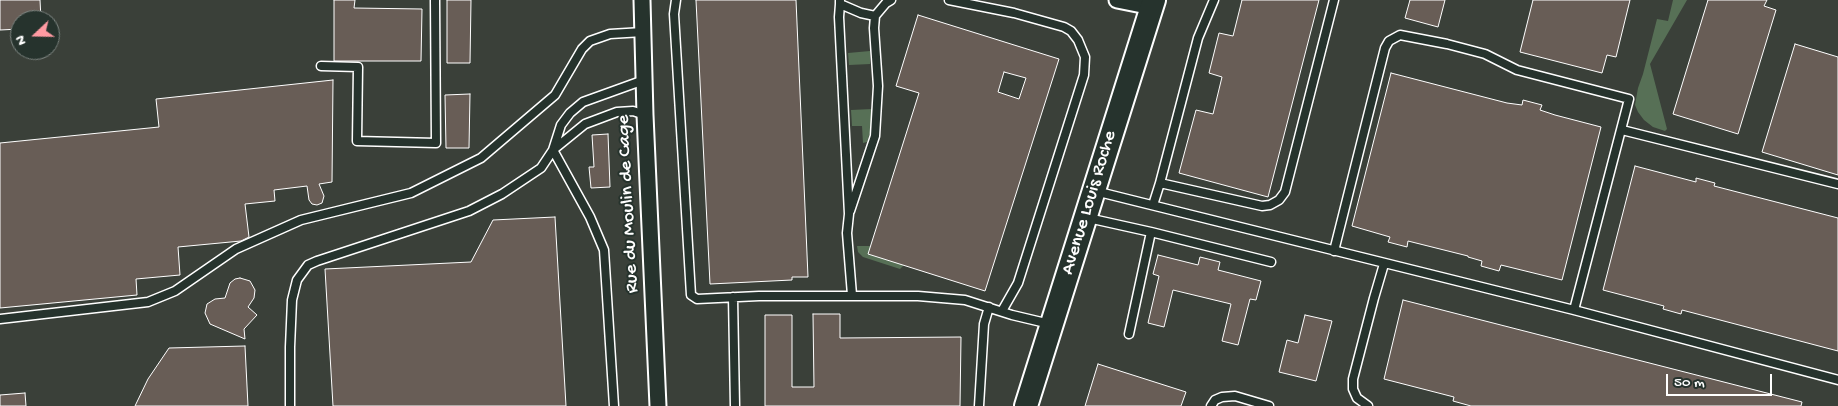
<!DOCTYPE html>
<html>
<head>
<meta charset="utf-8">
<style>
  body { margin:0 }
  #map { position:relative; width:1838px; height:406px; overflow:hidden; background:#26332d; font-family:"Gochi Hand",sans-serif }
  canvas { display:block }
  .north { position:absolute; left:10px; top:10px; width:50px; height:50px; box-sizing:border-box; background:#26332d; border:1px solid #7d8581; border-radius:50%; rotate:249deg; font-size:14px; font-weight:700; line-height:20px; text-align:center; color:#fff }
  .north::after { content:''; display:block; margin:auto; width:18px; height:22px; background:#ff9aa2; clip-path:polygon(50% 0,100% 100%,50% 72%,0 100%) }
  .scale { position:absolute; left:1666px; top:374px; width:106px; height:22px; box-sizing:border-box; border:2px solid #fff; border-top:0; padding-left:6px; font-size:15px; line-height:18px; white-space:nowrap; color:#fff; -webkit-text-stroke:4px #26332d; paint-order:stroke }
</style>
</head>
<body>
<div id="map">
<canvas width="1838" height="406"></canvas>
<div class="north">N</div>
<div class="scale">50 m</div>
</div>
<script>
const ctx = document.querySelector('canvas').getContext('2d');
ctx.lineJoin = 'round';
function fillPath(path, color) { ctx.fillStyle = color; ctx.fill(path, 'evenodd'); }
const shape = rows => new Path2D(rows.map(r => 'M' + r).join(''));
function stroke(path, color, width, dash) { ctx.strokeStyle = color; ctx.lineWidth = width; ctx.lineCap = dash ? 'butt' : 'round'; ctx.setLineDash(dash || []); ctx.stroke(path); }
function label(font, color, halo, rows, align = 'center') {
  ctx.font = font + ' "Gochi Hand",sans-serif'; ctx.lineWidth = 4; ctx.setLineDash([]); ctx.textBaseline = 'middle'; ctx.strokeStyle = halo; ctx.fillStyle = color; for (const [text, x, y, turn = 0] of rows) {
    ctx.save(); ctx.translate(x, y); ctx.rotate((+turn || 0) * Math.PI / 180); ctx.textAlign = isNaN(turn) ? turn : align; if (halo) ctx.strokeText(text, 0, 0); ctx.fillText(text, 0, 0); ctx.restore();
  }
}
fillPath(shape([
  [0,0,1838,0,1838,406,0,406],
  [20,20,50,20,50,50,20,50]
]), '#3a4039');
fillPath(shape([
  [1673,0,1687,0,1650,64,1667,129,1665,131,1653,127,1644,120,1638,112,1635,105,1638,88,1643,74,1657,19,1668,21],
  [870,51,870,64,849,65,848,53],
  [872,109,873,122,870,133,867,142,863,143,862,126,852,126,851,110],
  [857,246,871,246,868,254,904,265,900,269,863,257,858,252]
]), '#577056');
const building = shape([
  [0,0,40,0,41,20,20,20,20,29,0,30,0,0],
  [334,0,355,0,354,8,422,9,421,61,334,61,334,0],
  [447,0,471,0,470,63,447,63,447,0],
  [696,0,796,0,808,277,792,277,792,280,710,284,696,0],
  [1242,0,1319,0,1268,197,1179,173,1196,110,1213,114,1222,77,1209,73,1219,33,1233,36,1242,0],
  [1410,0,1445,0,1438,27,1405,18,1410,0],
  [1533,0,1630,0,1616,57,1607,55,1602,73,1520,52,1533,0],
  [1708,0,1767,0,1764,6,1776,10,1738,134,1673,114,1708,0],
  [918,15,1059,59,985,291,868,254,919,93,896,86,918,15],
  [1004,72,1026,78,1019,99,998,92,1004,72],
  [1795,44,1838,57,1838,175,1762,152,1795,44],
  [1391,73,1507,103,1522,105,1523,100,1542,105,1540,110,1555,115,1601,127,1562,280,1501,265,1499,271,1481,266,1482,261,1468,257,1468,256,1408,241,1407,247,1388,242,1390,237,1352,226,1391,73],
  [333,80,332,182,319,184,324,196,322,203,317,205,312,204,309,200,307,186,274,190,275,201,245,204,249,237,241,241,178,247,180,275,136,279,137,295,0,308,0,143,159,127,156,99,333,80],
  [470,94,469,148,446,148,445,95,470,94],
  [608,134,610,187,591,188,589,167,594,167,592,135,608,134],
  [1635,166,1696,182,1696,178,1715,183,1714,186,1838,218,1838,351,1682,310,1681,314,1663,309,1664,306,1603,290,1635,166],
  [555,217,566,406,333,406,325,269,471,262,493,220,555,217],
  [1158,255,1198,265,1200,257,1220,262,1218,270,1261,281,1256,300,1250,299,1238,345,1222,341,1231,304,1173,290,1164,327,1148,323,1159,276,1153,274,1158,255],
  [240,278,250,281,255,290,254,298,248,307,257,315,244,329,245,339,210,324,205,313,207,304,215,299,225,298,230,283,235,279,240,278],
  [1403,300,1802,402,1801,406,1471,406,1453,401,1454,397,1384,379,1403,300],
  [813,314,840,314,840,338,961,337,960,406,765,406,765,315,792,315,792,387,814,387,813,314],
  [1305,315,1332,321,1316,381,1279,372,1287,340,1298,343,1305,315],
  [245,346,248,406,135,406,148,379,169,348,245,346],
  [1098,364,1186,392,1181,406,1085,406,1098,364],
  [25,393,26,406,0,406,0,395,25,393]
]);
fillPath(building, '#685d56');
stroke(building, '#fff', 1);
const lane = shape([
  [676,0,674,14,691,295,697,299,759,296,918,296,965,300,1012,315,1050,324],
  [949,0,1014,13,1064,27,1071,31,1078,40,1085,57,1084,75,1018,283,1002,311],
  [840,1,840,4,861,13,875,16],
  [840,4,839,17,849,214,847,233,852,295],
  [321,66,358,67,357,141,436,143,435,0],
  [1622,130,1838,184],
  [1160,183,1262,206,1270,205,1279,200,1285,192,1334,0],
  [1095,191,1574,310,1838,380],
  [1153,205,1160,183,1198,38,1214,0],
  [850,211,875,136,878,86,874,28,875,16,886,3,891,0],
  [1088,218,1151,232,1129,334],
  [1151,232,1271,262],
  [1334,251,1385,48,1389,41,1400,35,1447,44,1485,54,1517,70,1629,99,1574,310],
  [733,297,735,406],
  [0,319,148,302,175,291,236,249,301,220,411,193,481,158,555,95,582,49,590,41,610,34,643,32],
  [290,406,290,347,292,300,297,280,308,265,317,261,469,211,502,194,541,168,553,150,585,124,617,112,633,111,645,115],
  [614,406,604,250,590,217,553,150,561,125,570,113,583,102,644,80],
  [979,406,984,324,989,307],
  [1211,406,1215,400,1222,397,1235,396,1269,406],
  [1368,406,1357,398,1353,389,1353,379,1374,298,1384,264]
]);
const street = shape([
  [642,0,645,115,658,406],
  [1117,0,1152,7]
]);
const secondary = shape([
  [1026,406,1154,0]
]);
stroke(lane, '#fff', 11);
stroke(street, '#fff', 19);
stroke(secondary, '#fff', 26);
stroke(lane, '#26332d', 8);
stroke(street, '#26332d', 15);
stroke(secondary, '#26332d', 22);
label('19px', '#fff', '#26332d', [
  ["Avenue Louis Roche",1090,203,-73],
  ["Rue du Moulin de Cage",629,204,-93]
]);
</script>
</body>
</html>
